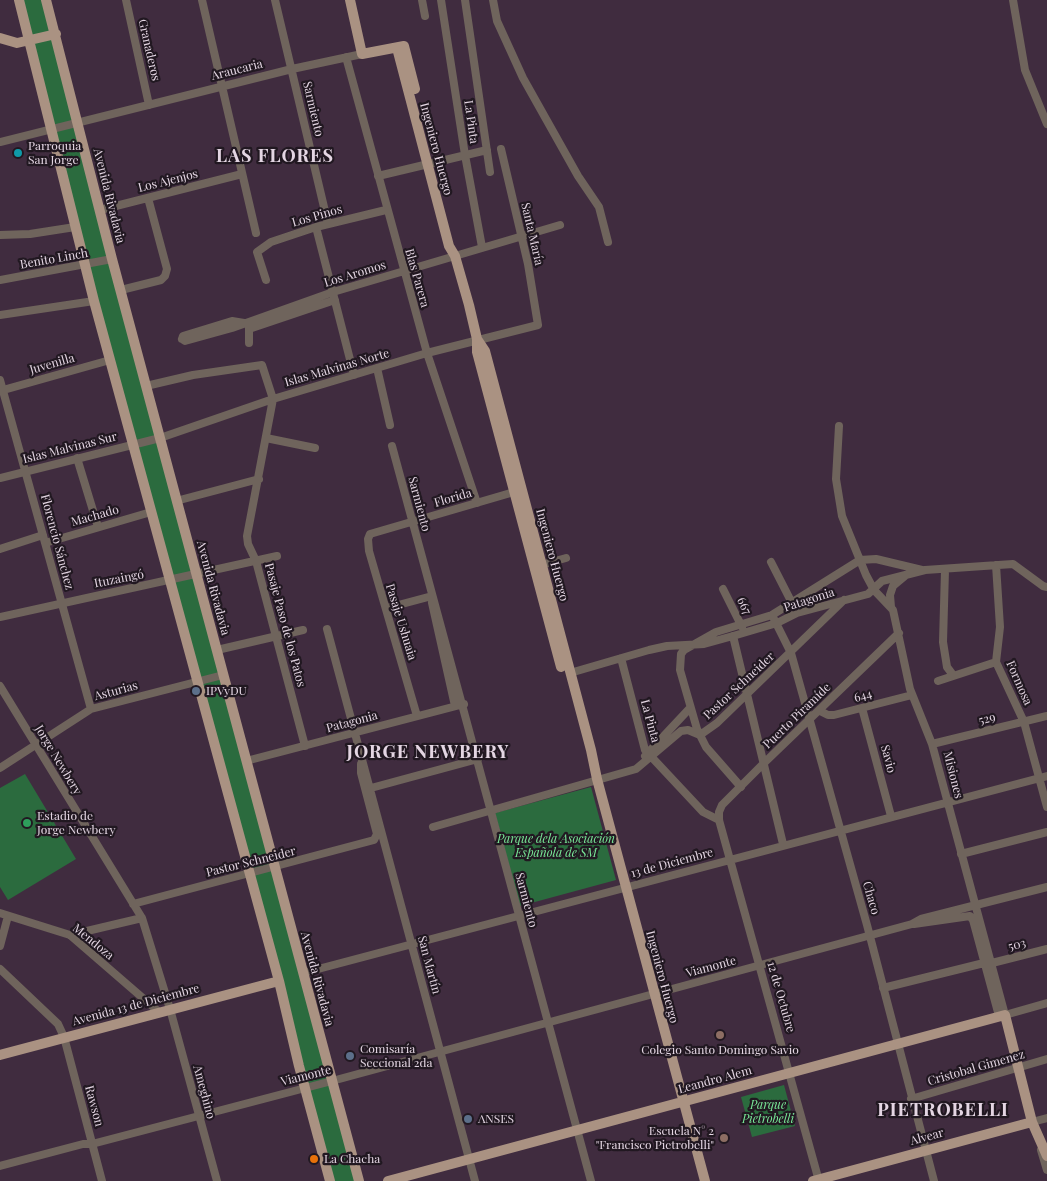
<!DOCTYPE html>
<html>
<head>
<meta charset="utf-8">
<style>
  body { margin:0 }
  canvas { display:block; background:#402c3f }
</style>
</head>
<body>
<canvas width="1047" height="1181"></canvas>
<script>
const ctx = document.querySelector('canvas').getContext('2d');
ctx.lineJoin = 'round';
function fillPath(path, color) { ctx.fillStyle = color; ctx.fill(path, 'evenodd'); }
const shape = rows => new Path2D(rows.map(r => 'M' + r).join(''));
function stroke(path, color, width, dash) { ctx.strokeStyle = color; ctx.lineWidth = width; ctx.lineCap = dash ? 'butt' : 'round'; ctx.setLineDash(dash || []); ctx.stroke(path); }
function label(font, color, halo, rows, align = 'center') {
  ctx.font = font + ' "Playfair Display",serif'; ctx.lineWidth = 4.5; ctx.setLineDash([]); ctx.textBaseline = 'middle'; ctx.strokeStyle = halo; ctx.fillStyle = color; for (const [text, x, y, turn = 0] of rows) {
    ctx.save(); ctx.translate(x, y); ctx.rotate((+turn || 0) * Math.PI / 180); ctx.textAlign = isNaN(turn) ? turn : align; if (halo) ctx.strokeText(text, 0, 0); ctx.fillText(text, 0, 0); ctx.restore();
  }
}
fillPath(shape([
  [19,0,46,0,359,1181,330,1181],
  [25,774,76,859,8,900,0,887,0,788],
  [591,787,616,880,520,906,495,813],
  [784,1085,795,1126,752,1137,741,1097]
]), '#2b6b3e');
stroke(shape([
  [126,0,149,105],
  [202,0,256,233],
  [275,0,328,224],
  [422,0,425,16],
  [441,0,465,155,482,247],
  [465,0,490,172],
  [493,0,497,21,523,78,578,176,599,207,608,242],
  [1013,0,1025,70,1047,124],
  [346,57,427,353,477,503],
  [0,142,292,69,362,54],
  [378,176,487,150],
  [100,210,242,174],
  [316,227,354,375],
  [0,235,30,234,75,227],
  [0,280,112,259],
  [266,280,257,252,271,242,316,227,386,210],
  [121,290,161,280,165,276,167,269,148,198],
  [0,315,94,301],
  [249,325,249,343],
  [249,329,335,300],
  [182,339,185,341,232,328,333,292,560,225],
  [182,339,183,336,232,321,244,323],
  [377,368,390,425],
  [0,380,91,709],
  [146,386,193,375,262,365,273,399,247,536,248,544,256,561,305,746],
  [0,391,110,360],
  [839,426,836,479,842,516,866,575,874,590,893,610,910,689,932,744,1005,1015,1047,1003],
  [266,438,315,448],
  [392,446,591,1181],
  [77,458,98,527],
  [0,478,160,438,273,399,427,353,538,325,528,264,501,149],
  [176,501,259,479],
  [45,543,151,512],
  [0,549,43,535],
  [771,562,793,605],
  [541,565,566,558],
  [996,565,1000,627,996,662,1024,722,1047,807],
  [945,570,943,642,947,667,953,675],
  [723,589,742,627],
  [432,603,455,706],
  [891,607,890,595,893,586,905,576],
  [387,608,432,596],
  [772,615,791,653,867,925,934,1181],
  [0,617,277,556],
  [327,629,475,1181],
  [733,636,783,844],
  [217,650,303,630],
  [621,658,645,750,703,812,719,820],
  [570,673,649,650,667,646,704,644,733,636,777,623,797,613,868,594,882,581,925,570,1013,564,1043,586,1047,587],
  [938,681,996,662],
  [0,686,142,918,170,1009,217,1181],
  [862,708,891,816],
  [820,711,828,715,834,715,912,695],
  [417,716,369,551,368,539,370,534,514,492],
  [932,744,1047,716],
  [645,756,690,708],
  [246,761,464,704],
  [0,768,91,709,223,675],
  [741,787,706,747,697,729,680,670,681,654,684,650,716,632,772,615,860,560,876,559,922,570],
  [371,788,478,759],
  [433,827,636,769,681,731,688,730,700,735,717,723,844,600],
  [961,854,1047,832],
  [133,904,374,840,377,834,361,773,361,764],
  [0,913,70,935,159,1012],
  [914,924,970,916,973,920,999,1016],
  [70,935,142,918],
  [0,946,8,916],
  [992,963,1047,949],
  [0,969,58,1024,64,1037,102,1181],
  [303,973,1047,776],
  [883,988,984,963],
  [911,1099,1047,1059],
  [1032,1122,1047,1118],
  [1041,1150,1047,1170],
  [0,1166,83,1144,92,1144,332,1081,912,924,921,919,1047,887],
  [819,1181,719,820,719,812,722,805,763,764,899,633]
]), '#6f645c', 8);
stroke(shape([
  [19,0,94,301,279,981,299,1066,330,1181],
  [46,0,112,259,359,1181],
  [350,0,362,54,404,46,415,89],
  [0,38,17,43,56,34],
  [397,48,449,246,455,256,469,305,477,339,477,352,561,667],
  [477,339,485,351,591,750,597,779,705,1181],
  [0,1055,279,981],
  [388,1181,1005,1015,1032,1122,1047,1156],
  [813,1181,1032,1122]
]), '#aa9282', 10);
for (const [x, y, r, color] of [
  [18,153,5,"#0f9aa8"],
  [196,691,5,"#5c6f8a"],
  [27,823,5,"#2e9e5b"],
  [720,1035,5,"#8d6e63"],
  [350,1056,5,"#5c6f8a"],
  [468,1119,5,"#5c6f8a"],
  [724,1138,5,"#8d6e63"],
  [314,1159,5,"#e8710a"]
]) { const dot = new Path2D(); dot.arc(x, y, r, 0, 2 * Math.PI); ctx.fillStyle = color; ctx.fill(dot); stroke(dot, '#211821', 2); }
label('12px', '#e4d6e3', '#211821', [
  ["Granaderos",149,50,77],
  ["Araucaria",237,70,-14],
  ["Sarmiento",313,109,77],
  ["La Pinta",471,122,82],
  ["Ingeniero Huergo",436,149,75],
  ["Los Ajenjos",168,181,-14],
  ["Avenida Rivadavia",109,196,76],
  ["Los Pinos",317,216,-16],
  ["Santa María",532,234,77],
  ["Benito Linch",54,259,-10],
  ["Los Aromos",355,274,-17],
  ["Blas Parera",417,278,74],
  ["Juvenilla",52,364,-16],
  ["Islas Malvinas Norte",337,368,-16],
  ["Islas Malvinas Sur",70,448,-14],
  ["Florida",453,498,-16],
  ["Sarmiento",419,504,75],
  ["Machado",95,516,-16],
  ["Florencio Sánchez",57,542,75],
  ["Ingeniero Huergo",552,555,75],
  ["Ituzaingó",119,579,-11],
  ["Avenida Rivadavia",213,588,75],
  ["Patagonia",809,600,-18],
  ["667",744,606,64],
  ["Pasaje Ushuaia",401,622,73],
  ["Pasaje Paso de los Patos",285,625,75],
  ["Formosa",1019,683,66],
  ["Pastor Schneider",739,686,-43],
  ["Asturias",116,691,-15],
  ["644",863,696,-15],
  ["Puerto Piramíde",797,716,-44],
  ["529",987,719,-14],
  ["La Pinta",650,721,75],
  ["Patagonia",352,722,-15],
  ["Savio",888,759,75],
  ["Jorge Newbery",58,760,59],
  ["Misiones",953,775,76],
  ["Pastor Schneider",251,862,-14],
  ["13 de Diciembre",672,863,-15],
  ["Chaco",871,898,74],
  ["Sarmiento",526,900,75],
  ["Mendoza",93,942,39],
  ["503",1017,945,-14],
  ["San Martín",429,965,75],
  ["Viamonte",711,967,-15],
  ["Ingeniero Huergo",662,977,75],
  ["Avenida Rivadavia",317,979,75],
  ["12 de Octubre",781,997,74],
  ["Avenida 13 de Diciembre",136,1005,-15],
  ["Cristobal Gimenez",976,1068,-16],
  ["Viamonte",306,1076,-14],
  ["Leandro Alem",715,1080,-15],
  ["Ameghino",204,1092,75],
  ["Rawson",94,1106,75],
  ["Alvear",927,1137,-15]
]);
label('12px', '#e4d6e3', '#211821', [
  ["Parroquia",28,146],
  ["San Jorge",28,160],
  ["IPVyDU",206,691],
  ["Estadio de",37,816],
  ["Jorge Newbery",37,830],
  ["Comisaría",360,1049],
  ["Seccional 2da",360,1063],
  ["Colegio Santo Domingo Savio",720,1050,"center"],
  ["ANSES",478,1119],
  ["Escuela N° 2",714,1131,"right"],
  ["\"Francisco Pietrobelli\"",714,1145,"right"],
  ["La Chacha",324,1159]
], 'left');
label('italic 12px', '#79e898', '#211821', [
  ["Parque dela Asociación",556,839],
  ["Española de SM",556,853],
  ["Parque",768,1105],
  ["Pietrobelli",768,1119]
]);
ctx.letterSpacing = '1px';
label('bold 18px', '#e4d6e3', '#211821', [
  ["LAS FLORES",275,156],
  ["JORGE NEWBERY",428,752],
  ["PIETROBELLI",943,1110]
]);
ctx.letterSpacing = '0px';
</script>
</body>
</html>
